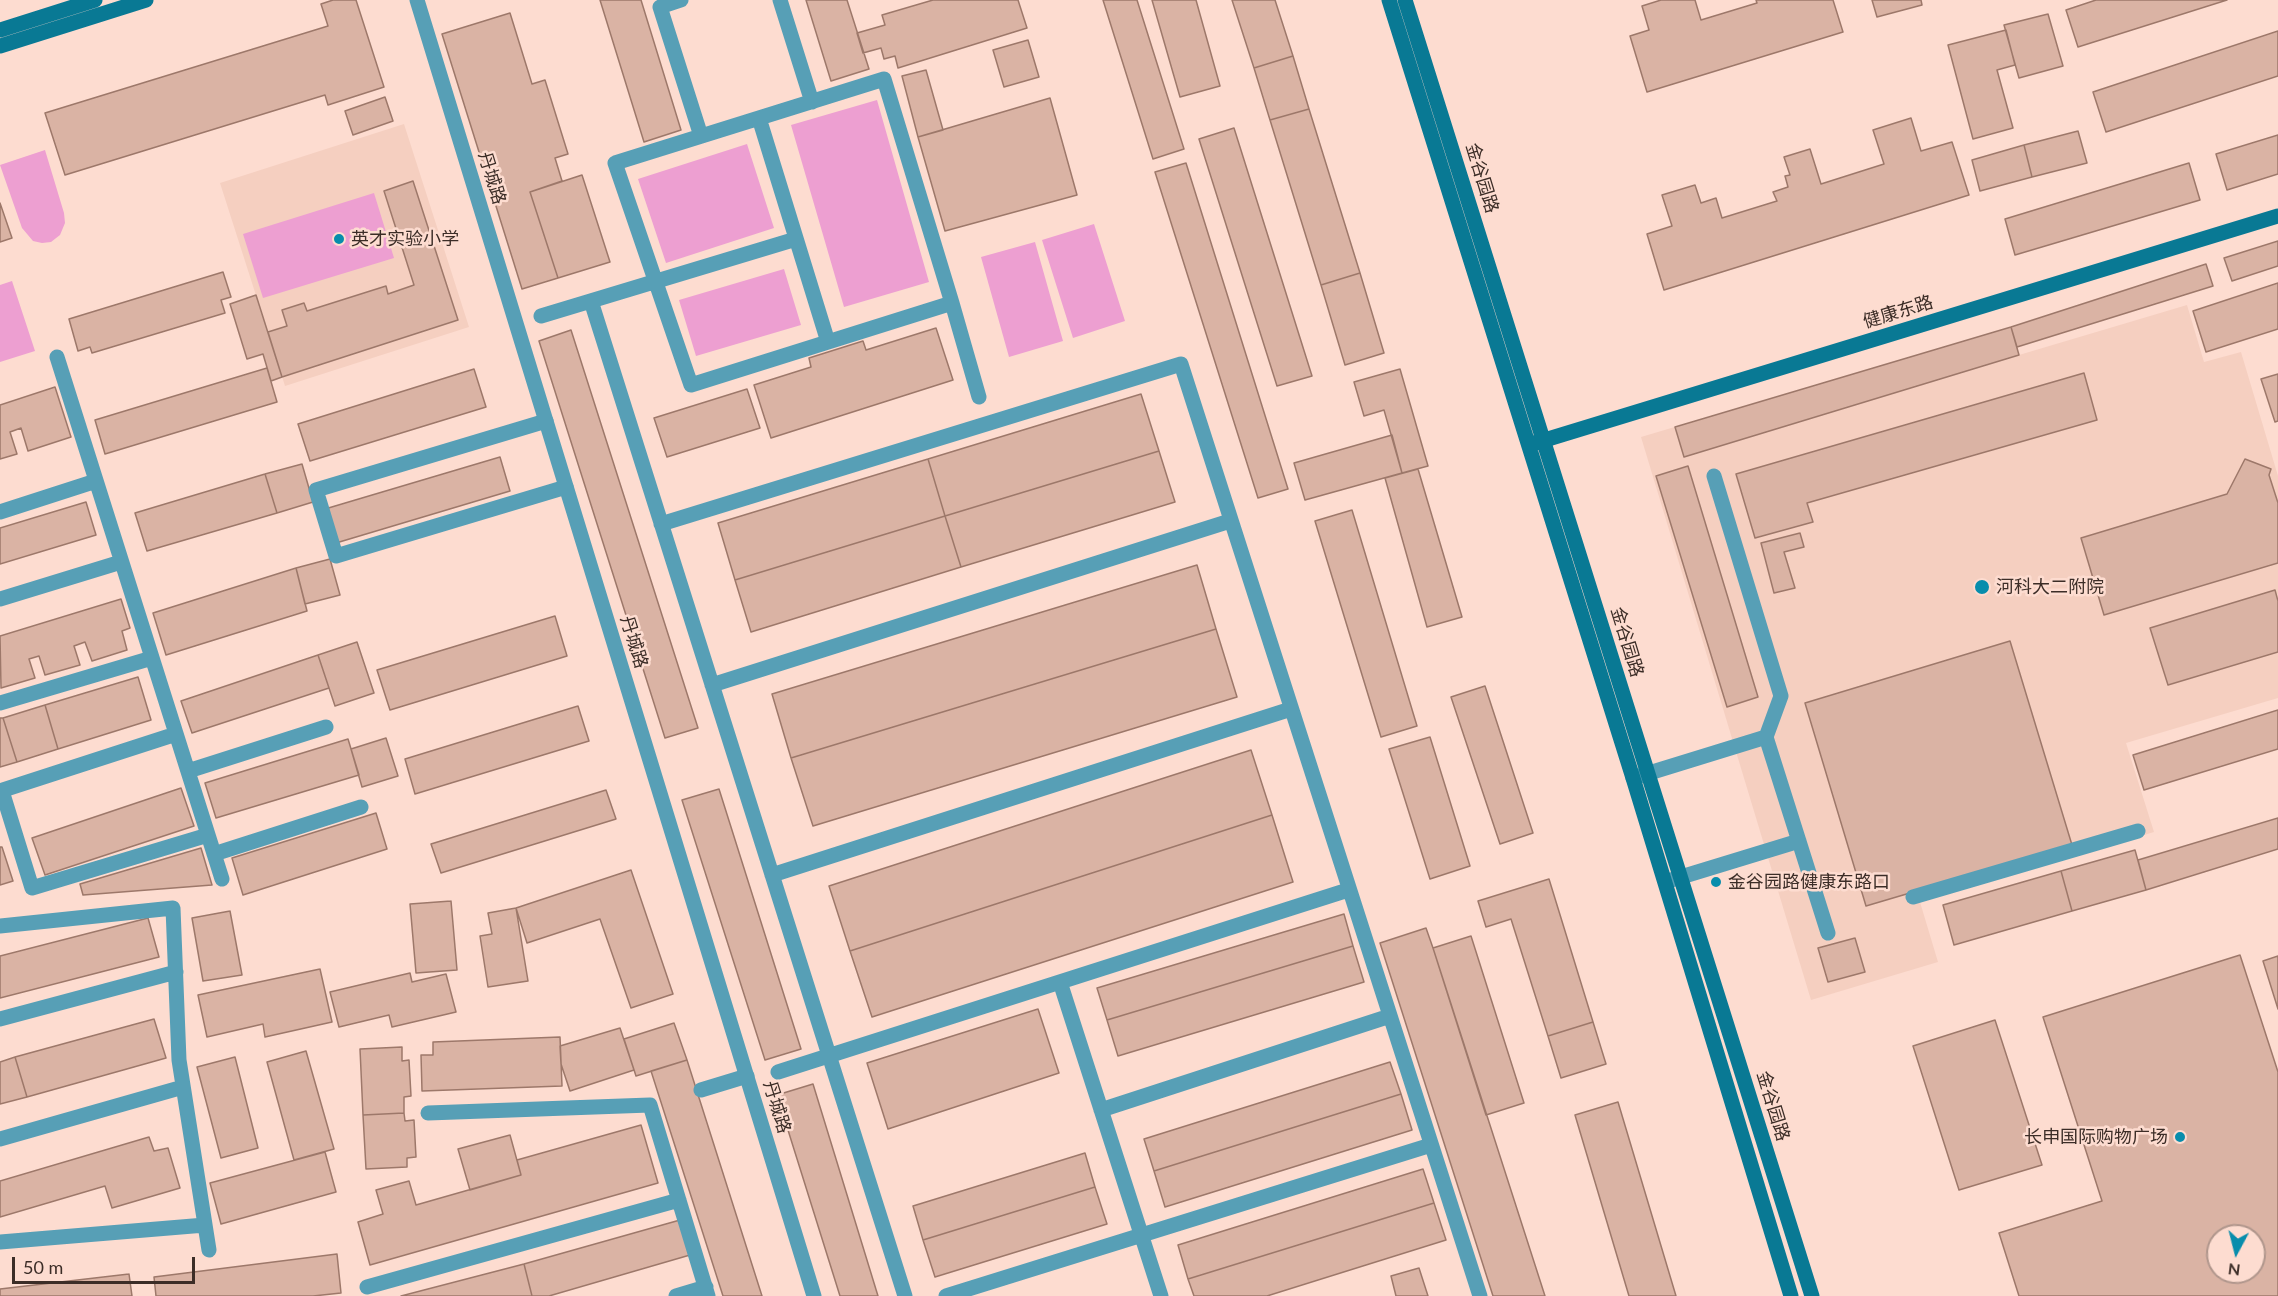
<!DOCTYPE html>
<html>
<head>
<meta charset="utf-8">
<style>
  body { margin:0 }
  #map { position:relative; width:2278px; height:1296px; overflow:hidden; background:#fddcd0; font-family:Lato,sans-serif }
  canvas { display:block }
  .north { position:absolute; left:2206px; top:1224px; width:60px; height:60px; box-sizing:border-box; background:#fddcd0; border:2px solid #b0968c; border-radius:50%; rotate:187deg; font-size:16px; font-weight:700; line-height:24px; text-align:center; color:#3c2d27 }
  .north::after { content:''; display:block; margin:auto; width:21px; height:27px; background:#088dac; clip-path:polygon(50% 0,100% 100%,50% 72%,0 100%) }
  .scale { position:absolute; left:12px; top:1257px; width:183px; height:27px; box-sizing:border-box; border:3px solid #3c2d27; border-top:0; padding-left:8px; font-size:18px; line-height:21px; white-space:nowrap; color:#3c2d27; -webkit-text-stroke:4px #fddcd0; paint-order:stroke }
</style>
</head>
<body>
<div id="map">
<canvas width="2278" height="1296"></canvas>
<div class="north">N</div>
<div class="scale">50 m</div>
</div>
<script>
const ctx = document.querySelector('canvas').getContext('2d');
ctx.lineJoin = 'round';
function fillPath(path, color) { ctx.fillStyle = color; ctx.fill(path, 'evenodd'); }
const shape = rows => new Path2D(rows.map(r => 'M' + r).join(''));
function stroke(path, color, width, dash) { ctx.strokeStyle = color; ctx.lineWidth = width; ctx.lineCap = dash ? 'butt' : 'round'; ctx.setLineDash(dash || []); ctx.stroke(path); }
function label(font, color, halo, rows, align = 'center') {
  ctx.font = font + ' Lato,"Noto Sans SC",sans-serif'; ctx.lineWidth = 5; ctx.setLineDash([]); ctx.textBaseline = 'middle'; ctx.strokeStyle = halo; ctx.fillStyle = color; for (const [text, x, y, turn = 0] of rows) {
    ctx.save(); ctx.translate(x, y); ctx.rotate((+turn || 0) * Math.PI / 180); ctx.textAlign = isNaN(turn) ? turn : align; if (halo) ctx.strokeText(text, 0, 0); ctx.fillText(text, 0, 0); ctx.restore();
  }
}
fillPath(shape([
  [404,124,469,327,285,386,220,183],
  [2187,305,2204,362,2241,352,2278,476,2278,698,2126,743,2154,832,1920,902,1938,962,1811,1000,1641,437,2011,327,2019,355]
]), '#f5cfc0');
fillPath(shape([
  [877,100,929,282,844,307,791,125],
  [747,144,774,228,666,263,638,179],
  [45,150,64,213,65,223,60,235,51,242,42,243,33,241,22,228,0,165],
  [374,193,394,258,263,298,243,234],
  [1094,224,1125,321,1073,338,1042,240],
  [1035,242,1063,341,1009,357,981,257],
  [784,269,801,325,696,356,679,300],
  [12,281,35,351,0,362,0,285]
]), '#ed9fd1');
const building = shape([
  [333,0,356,0,384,87,328,105,325,95,65,175,45,113,328,26,321,4,333,0],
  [600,0,641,0,681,130,644,142,600,0],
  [806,0,847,0,869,69,831,81,806,0],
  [933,0,1018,0,1027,28,898,68,895,56,884,59,881,48,863,53,857,33,885,25,882,15,933,0],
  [1103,0,1137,0,1184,149,1153,159,1103,0],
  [1152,0,1196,0,1220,86,1180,97,1152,0],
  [1232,0,1275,0,1293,56,1254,68,1232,0],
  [1661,0,1695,0,1701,20,1757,3,1756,0,1833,0,1843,32,1647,92,1630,36,1649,30,1642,6,1661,0],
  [1872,0,1921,0,1922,5,1877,17,1872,0],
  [2096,0,2227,0,2078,47,2066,10,2096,0],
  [510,13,532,84,545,80,568,154,555,158,562,181,530,192,558,278,522,289,442,34,510,13],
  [2048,14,2063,66,2019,78,2004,25,2048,14],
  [2006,30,2015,65,1997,70,2013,128,1973,139,1948,45,2006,30],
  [2278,31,2278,76,2106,132,2093,92,2278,31],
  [1028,40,1039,77,1004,87,993,50,1028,40],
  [1293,56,1309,109,1270,120,1254,68,1293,56],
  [926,70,943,130,918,137,902,76,926,70],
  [385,97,393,121,353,135,345,111,385,97],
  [1050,98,1077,195,945,231,918,137,1050,98],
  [1309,109,1360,273,1321,285,1270,120,1309,109],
  [1911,118,1921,151,1952,142,1969,195,1664,290,1647,234,1672,226,1662,195,1695,185,1701,203,1716,198,1722,218,1777,201,1773,192,1788,187,1785,176,1790,175,1784,157,1810,149,1821,184,1884,164,1873,130,1911,118],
  [1234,128,1312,376,1277,386,1199,139,1234,128],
  [2078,131,2087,163,2032,177,2024,145,2078,131],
  [2278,135,2278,174,2227,190,2216,154,2278,135],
  [2024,145,2032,177,1980,191,1972,160,2024,145],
  [1186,163,1288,489,1258,498,1155,172,1186,163],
  [2189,163,2200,200,2015,255,2005,219,2189,163],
  [582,175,610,262,558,278,530,192,582,175],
  [413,181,458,320,282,377,268,332,287,326,282,310,304,303,307,311,386,286,388,294,414,285,384,191,413,181],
  [0,203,12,238,0,242,0,203],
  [2278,241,2278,266,2232,281,2224,258,2278,241],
  [2206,264,2213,286,2017,347,2011,327,2206,264],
  [223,272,231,297,221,300,225,313,92,353,90,347,78,351,69,319,223,272],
  [1360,273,1384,353,1345,365,1321,285,1360,273],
  [2278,283,2278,329,2206,352,2193,311,2278,283],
  [256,295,282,377,271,381,263,354,247,359,230,304,256,295],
  [2011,327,2019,355,1684,457,1675,427,2011,327],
  [936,328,953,380,771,438,754,385,811,367,809,358,863,341,866,350,936,328],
  [571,330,698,728,665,738,539,341,571,330],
  [267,368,277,402,105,454,95,420,267,368],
  [474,369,486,407,310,461,298,424,474,369],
  [1400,369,1428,466,1402,473,1384,410,1364,416,1354,382,1400,369],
  [2084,373,2097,420,1807,503,1813,522,1755,538,1736,474,2084,373],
  [2278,374,2278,421,2275,422,2261,379,2278,374],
  [55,387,71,437,28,451,21,428,10,432,17,454,0,459,0,405,55,387],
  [747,389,760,428,667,457,654,418,747,389],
  [1141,394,1159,451,945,516,928,459,1141,394],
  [1392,435,1402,473,1305,500,1294,463,1392,435],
  [1159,451,1175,502,961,567,945,516,1159,451],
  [500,457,510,491,336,543,325,509,500,457],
  [928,459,945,516,735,580,718,523,928,459],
  [2245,459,2271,469,2269,475,2278,503,2278,563,2104,615,2081,538,2227,494,2245,459],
  [302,464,313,502,277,513,265,474,302,464],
  [1688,466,1758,697,1727,707,1656,476,1688,466],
  [1418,469,1462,617,1427,627,1385,478,1418,469],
  [265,474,277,513,147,551,135,513,265,474],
  [86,502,96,535,0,564,0,528,86,502],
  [1352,510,1417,726,1381,737,1315,521,1352,510],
  [945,516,961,567,751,632,735,580,945,516],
  [1800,533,1804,547,1784,552,1795,588,1774,593,1761,543,1800,533],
  [330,559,340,595,305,604,296,568,330,559],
  [1197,565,1216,629,791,758,772,694,1197,565],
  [296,568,307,611,166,655,153,613,296,568],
  [2275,590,2278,601,2278,652,2168,685,2150,628,2275,590],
  [121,599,130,628,122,631,127,650,92,661,85,642,74,646,80,665,45,675,39,656,29,659,35,678,1,688,0,636,121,599],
  [555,616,567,656,390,710,377,670,555,616],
  [1216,629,1237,697,813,826,791,758,1216,629],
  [2010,641,2072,845,1866,906,1805,703,2010,641],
  [357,642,374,693,335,706,318,655,357,642],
  [318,655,329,688,192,733,181,701,318,655],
  [138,677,151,720,58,749,45,705,138,677],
  [1485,686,1533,833,1500,844,1451,697,1485,686],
  [45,705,58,749,17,762,3,718,45,705],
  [578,706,589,741,415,794,405,759,578,706],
  [2278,710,2278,749,2144,790,2133,755,2278,710],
  [0,718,3,718,17,762,0,767,0,718],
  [1430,737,1470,866,1430,879,1389,749,1430,737],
  [386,738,398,776,362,787,351,749,386,738],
  [348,739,359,775,216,818,205,783,348,739],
  [1251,750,1272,815,850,951,829,886,1251,750],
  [181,788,194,826,45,875,32,838,181,788],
  [719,789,801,1049,765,1060,682,800,719,789],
  [606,790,616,819,441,873,431,844,606,790],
  [376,813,387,849,243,895,232,858,376,813],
  [1272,815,1293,882,872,1017,850,951,1272,815],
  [2278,818,2278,849,2146,890,2138,860,2278,818],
  [0,847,2,847,13,881,0,885,0,847],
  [201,848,212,885,83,895,80,884,201,848],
  [2135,850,2146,890,2072,911,2061,871,2135,850],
  [631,870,673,994,631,1008,600,919,527,943,516,908,631,870],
  [2061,871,2072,911,1954,945,1943,905,2061,871],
  [1549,879,1593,1022,1548,1036,1511,919,1486,927,1478,901,1549,879],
  [451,901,457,970,416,973,410,904,451,901],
  [516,908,528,981,488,987,480,936,492,934,488,913,516,908],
  [230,911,242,975,203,981,192,918,230,911],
  [1344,914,1353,946,1107,1020,1097,988,1344,914],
  [148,918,159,957,0,998,0,956,148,918],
  [1426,928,1433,948,1545,1296,1493,1296,1380,943,1426,928],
  [1471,936,1524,1103,1486,1115,1433,948,1471,936],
  [1855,938,1865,972,1828,982,1818,948,1855,938],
  [1353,946,1364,982,1118,1056,1107,1020,1353,946],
  [2240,955,2278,1072,2278,1296,2019,1296,1999,1233,2102,1201,2043,1017,2240,955],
  [2218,1236,2254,1236,2254,1272,2218,1272,2218,1236],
  [2278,956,2278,1009,2263,961,2278,956],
  [320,969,332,1022,265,1037,263,1024,207,1037,198,995,320,969],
  [410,973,412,982,446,974,456,1012,392,1027,389,1015,339,1027,330,992,410,973],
  [1038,1009,1059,1073,888,1129,867,1063,1038,1009],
  [154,1019,166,1058,27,1097,15,1057,154,1019],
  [1995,1020,2042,1165,1959,1190,1913,1046,1995,1020],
  [1593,1022,1606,1064,1561,1078,1548,1036,1593,1022],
  [674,1023,687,1060,636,1076,624,1039,674,1023],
  [620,1028,634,1070,570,1091,561,1064,560,1046,620,1028],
  [560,1037,562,1086,422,1091,421,1055,433,1055,433,1042,560,1037],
  [402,1047,402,1061,409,1060,411,1096,404,1097,404,1113,363,1115,360,1049,402,1047],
  [306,1051,334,1149,294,1160,267,1062,306,1051],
  [15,1057,27,1097,0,1104,0,1062,15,1057],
  [235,1057,258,1148,221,1158,197,1067,235,1057],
  [687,1060,762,1296,723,1296,651,1071,687,1060],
  [1390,1062,1401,1094,1154,1171,1144,1139,1390,1062],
  [813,1084,878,1296,840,1296,777,1095,813,1084],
  [1401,1094,1412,1130,1165,1207,1154,1171,1401,1094],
  [1618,1102,1676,1296,1629,1296,1575,1115,1618,1102],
  [404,1113,405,1121,414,1120,416,1157,407,1158,407,1167,366,1169,363,1115,404,1113],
  [641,1125,658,1183,370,1265,358,1222,383,1214,376,1190,409,1181,416,1205,521,1175,517,1160,641,1125],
  [510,1135,521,1175,470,1190,458,1149,510,1135],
  [149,1137,154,1151,168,1148,180,1188,112,1208,105,1186,0,1217,0,1181,149,1137],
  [325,1152,336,1192,221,1224,210,1183,325,1152],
  [1085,1153,1095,1187,923,1240,913,1206,1085,1153],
  [1423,1169,1434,1203,1188,1279,1178,1245,1423,1169],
  [1095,1187,1107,1224,935,1277,923,1240,1095,1187],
  [1434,1203,1446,1240,1267,1296,1194,1296,1188,1279,1434,1203],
  [680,1220,690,1255,549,1296,532,1296,524,1264,680,1220],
  [337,1254,341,1293,313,1296,156,1296,154,1277,337,1254],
  [524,1264,532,1296,401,1296,524,1264],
  [1419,1268,1428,1296,1396,1296,1391,1276,1419,1268],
  [129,1274,132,1296,0,1296,0,1289,129,1274]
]);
fillPath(building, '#dab3a4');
stroke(building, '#9d786a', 1.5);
stroke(shape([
  [681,0,660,7,701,136],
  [780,0,812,102],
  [759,118,828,342],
  [591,301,905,1296],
  [952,303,691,385,615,163,884,79,952,303,979,397],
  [541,316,796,239],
  [57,357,222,879],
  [546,421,316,490,336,556,566,487],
  [1714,476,1781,696,1766,737,1828,933],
  [0,512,96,481],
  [661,524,1181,364,1480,1296],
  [0,599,121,562],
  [712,685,1230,521],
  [0,703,152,658],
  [188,771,326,727],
  [1633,778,1766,737],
  [0,791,176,734],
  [2,791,32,888,208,835],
  [214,854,361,807],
  [772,875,1291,709],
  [1668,881,1799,841],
  [1913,897,2138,831],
  [0,926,173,908,179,1060,209,1250],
  [1060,982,1161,1296],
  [0,1019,176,972],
  [778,1072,1348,890],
  [701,1090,747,1076],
  [1101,1110,1390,1016],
  [428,1113,650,1105,708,1296],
  [0,1139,183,1087],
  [0,1242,205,1225],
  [367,1287,679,1200],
  [676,1296,706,1287],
  [946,1296,1431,1145]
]), '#579fb6', 15);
stroke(shape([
  [417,0,814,1296]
]), '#579fb6', 15);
stroke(shape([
  [1389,0,1633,778,1791,1296],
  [1405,0,1812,1296],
  [0,30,95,0],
  [0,46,146,0],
  [1535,443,2278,216]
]), '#097994', 15);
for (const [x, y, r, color] of [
  [339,239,6,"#088dac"],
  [1982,587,8,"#088dac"],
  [1716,882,6,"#088dac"],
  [2180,1137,6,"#088dac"]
]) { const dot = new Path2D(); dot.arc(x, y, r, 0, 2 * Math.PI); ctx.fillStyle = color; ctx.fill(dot); stroke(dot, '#fddcd0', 2); }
label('18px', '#3c2d27', '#fddcd0', [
  ["丹城路",492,178,73],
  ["金谷园路",1482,178,73],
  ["健康东路",1898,312,-17],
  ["丹城路",634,642,73],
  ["金谷园路",1627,642,73],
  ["金谷园路",1773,1106,73],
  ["丹城路",777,1107,73]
]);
label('18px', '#3c2d27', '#fddcd0', [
  ["英才实验小学",351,239],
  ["河科大二附院",1996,587],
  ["金谷园路健康东路口",1728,882],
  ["长申国际购物广场",2168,1137,"right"]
], 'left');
</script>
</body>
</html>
